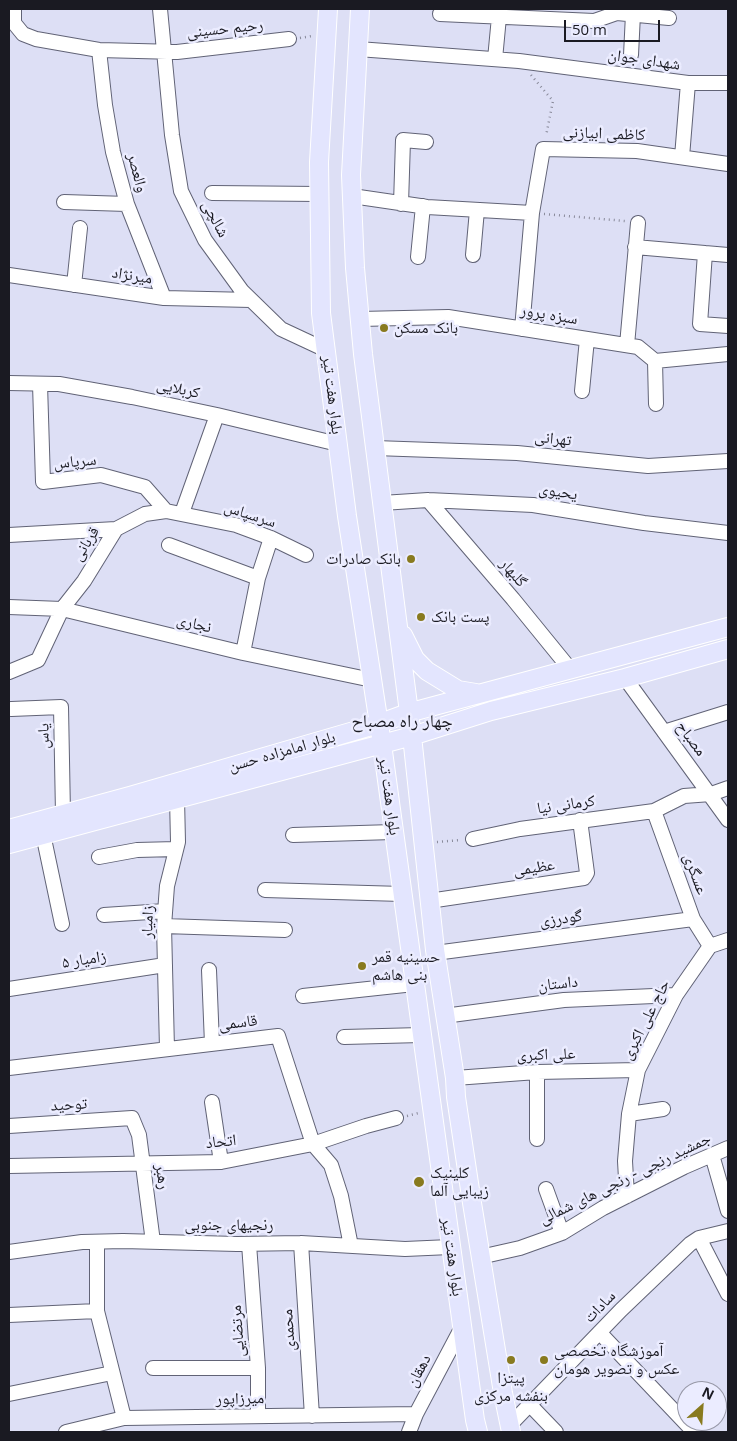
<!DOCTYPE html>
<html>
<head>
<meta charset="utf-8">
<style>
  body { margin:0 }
  #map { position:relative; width:737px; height:1441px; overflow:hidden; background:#dddff5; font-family:"Open Sans",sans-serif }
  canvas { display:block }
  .frame { position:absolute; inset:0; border:10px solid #1a1a22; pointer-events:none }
  .north { position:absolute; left:677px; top:1381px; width:50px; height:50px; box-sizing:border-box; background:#ebecff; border:1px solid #9798a7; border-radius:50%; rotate:26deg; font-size:14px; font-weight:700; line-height:20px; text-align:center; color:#1a1a22 }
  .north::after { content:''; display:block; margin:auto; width:18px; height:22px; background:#887a1f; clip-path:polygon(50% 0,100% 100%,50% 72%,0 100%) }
  .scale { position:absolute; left:564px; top:20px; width:96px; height:22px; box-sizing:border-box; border:2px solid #1a1a22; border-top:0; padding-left:6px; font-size:15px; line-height:18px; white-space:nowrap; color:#1a1a22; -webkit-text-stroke:4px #ebecff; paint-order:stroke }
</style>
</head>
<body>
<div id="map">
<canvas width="737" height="1441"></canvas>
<div class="frame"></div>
<div class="north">N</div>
<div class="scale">50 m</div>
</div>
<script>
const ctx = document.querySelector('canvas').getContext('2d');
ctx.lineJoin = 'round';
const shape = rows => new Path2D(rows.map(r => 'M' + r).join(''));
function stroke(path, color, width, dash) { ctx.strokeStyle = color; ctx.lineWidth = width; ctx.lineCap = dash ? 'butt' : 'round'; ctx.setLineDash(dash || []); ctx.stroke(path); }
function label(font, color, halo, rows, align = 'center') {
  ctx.font = font + ' "Open Sans","Noto Naskh Arabic",sans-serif'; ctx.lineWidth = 5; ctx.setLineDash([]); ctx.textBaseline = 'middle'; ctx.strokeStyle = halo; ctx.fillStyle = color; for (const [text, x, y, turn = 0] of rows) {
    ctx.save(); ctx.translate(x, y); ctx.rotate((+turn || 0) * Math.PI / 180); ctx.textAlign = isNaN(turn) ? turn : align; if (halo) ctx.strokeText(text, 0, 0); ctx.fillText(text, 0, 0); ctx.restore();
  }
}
const minor = shape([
  [14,9,14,23,23,34,36,39,99,50,177,52,289,39],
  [160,9,172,135,181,191,205,240,242,291,281,329,326,350],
  [440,14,594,21,617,13,669,18],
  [358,49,519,61,688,83,728,83],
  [99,50,105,105,113,152,127,204,164,298],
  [631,55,633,14],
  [495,59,499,17],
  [682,157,688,83],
  [212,193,319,194],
  [352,196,427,207,532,213,543,149,637,151,728,164],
  [64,202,127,204],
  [401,204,403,140,426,142],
  [635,247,728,255],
  [705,253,700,324,728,326],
  [473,255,477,210],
  [418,257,423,206],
  [9,275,164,298,251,300],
  [74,285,80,228],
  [360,319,448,317,638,347,655,361,728,354],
  [522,329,532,213],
  [627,345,638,223],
  [655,361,656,404],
  [9,383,59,384,132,397,217,415,338,444],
  [40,384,43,482,101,475,145,487,166,511],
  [582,391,587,339],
  [375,448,517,453,648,466,728,461],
  [428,500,513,599,570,669],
  [382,503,428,500,533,505,644,523,728,533],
  [182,513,217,415],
  [9,535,116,529],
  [169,545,258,578],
  [9,607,62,609,243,653,372,680],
  [243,653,258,578,271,538],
  [9,672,38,660,62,609,84,581,116,529,145,514,166,511,236,525,271,538,306,555],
  [625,678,728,820],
  [11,709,61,707,63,814],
  [664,732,728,712],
  [654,811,693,919,710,946],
  [43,834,62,924],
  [293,835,393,832],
  [473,839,520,829,654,811,684,796,711,794,728,788],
  [99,857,137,850,176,849],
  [265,890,402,894],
  [429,901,584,878,587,873,580,820],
  [104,915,165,911],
  [164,926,285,930],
  [435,953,693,919],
  [209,970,212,1044],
  [9,989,165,965],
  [303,996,414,984],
  [444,1016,564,1000,676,995],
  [344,1037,421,1035],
  [167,1049,164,926,167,886,178,842,177,798],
  [9,1068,278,1036,313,1144,331,1165,341,1196,351,1246],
  [537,1072,537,1139],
  [455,1078,537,1072,638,1070],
  [212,1102,221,1162],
  [629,1114,663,1109],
  [9,1126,132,1118,139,1135,153,1242],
  [712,1155,728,1211],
  [9,1166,221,1162,313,1144,366,1126,396,1118],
  [546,1189,562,1233],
  [627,1196,625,1161,629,1114,638,1070,676,995,710,946,728,940],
  [699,1238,728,1294],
  [97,1242,97,1311,124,1418],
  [301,1243,312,1416],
  [249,1244,258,1368,258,1416],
  [9,1252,82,1242,123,1241,237,1244,301,1243,405,1249,450,1247],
  [480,1257,520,1248,562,1233,603,1208,684,1167,728,1148],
  [9,1315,97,1311],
  [600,1333,694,1432],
  [153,1368,258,1368],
  [9,1394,112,1373],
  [530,1405,556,1432],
  [509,1426,621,1310,690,1244,699,1238,728,1231],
  [66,1432,124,1418,416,1414],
  [409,1432,416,1414,462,1327]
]);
const major = shape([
  [328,9,319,162,321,313,347,516,382,744,475,1420,478,1432],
  [360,9,351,175,355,268,363,354,412,736,435,950,455,1078,456,1097,472,1203,503,1393,511,1432],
  [403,635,415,659,427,671,458,690,476,693],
  [9,829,130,796,378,724,408,713,728,627],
  [9,844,412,736,491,711,625,678,728,649]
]);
stroke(minor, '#616376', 16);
stroke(major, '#fff', 20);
stroke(shape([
  [300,38,312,36],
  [531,75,553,101,546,136],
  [544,214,625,221],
  [437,842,461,840],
  [407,1116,419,1113]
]), '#898a9a', 2.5, [1, 4]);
stroke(minor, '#fff', 14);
stroke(major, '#e3e5fe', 18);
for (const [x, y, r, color] of [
  [384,328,5,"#887a1f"],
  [411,559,5,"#887a1f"],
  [421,617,5,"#887a1f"],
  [362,966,5,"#887a1f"],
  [419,1182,6,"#887a1f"],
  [511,1360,5,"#887a1f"],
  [544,1360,5,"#887a1f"]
]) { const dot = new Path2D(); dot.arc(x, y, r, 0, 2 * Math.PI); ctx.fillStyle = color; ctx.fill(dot); stroke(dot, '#ebecff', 2); }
label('16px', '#1a1a22', '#ebecff', [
  ["رحیم حسینی",225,29,-6],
  ["شهدای جوان",644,60,8],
  ["کاظمی ابیازنی",604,134,2],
  ["والعصر",137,173,75],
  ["شالچی",215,219,62],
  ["میرنژاد",132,276,9],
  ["سبزه پرور",549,315,9],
  ["کربلایی",178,389,12],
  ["بلوار هفت تیر",332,395,83],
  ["تهرانی",553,439,6],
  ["سرپاس",75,462,-5],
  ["یحیوی",558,492,9],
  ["سرسپاس",250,515,18],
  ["قربانی",86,544,-58],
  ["گلبهار",513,573,49],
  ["نجاری",194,624,14],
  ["یاس",44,736,-91],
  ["مصباح",691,739,53],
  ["بلوار امامزاده حسن",282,752,-16],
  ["بلوار هفت تیر",389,796,82],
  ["کرمانی نیا",566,805,-8],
  ["عظیمی",534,868,-8],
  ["عسگری",695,874,70],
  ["گودرزی",561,919,-8],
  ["زامیار",148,922,-88],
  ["زامیار ۵",84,960,-9],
  ["داستان",558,984,-6],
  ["حاج علی اکبری",646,1020,-63],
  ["قاسمی",238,1023,-7],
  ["علی اکبری",546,1055,-2],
  ["توحید",69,1105,-4],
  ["اتحاد",221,1142,-6],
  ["رهبر",162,1177,82],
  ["جمشید رنجی - رنجی های شمالی",625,1179,-26],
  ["رنجیهای جنوبی",229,1225],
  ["بلوار هفت تیر",452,1257,82],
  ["سادات",600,1307,-46],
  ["محمدی",289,1330,-94],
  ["مرتضایی",238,1331,-94],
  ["دهقان",419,1371,-62],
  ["میرزاپور",240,1399,-1]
]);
label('16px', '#1a1a22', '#ebecff', [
  ["بانک مسکن",394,328],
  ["بانک صادرات",401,559,"right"],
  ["پست بانک",431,617],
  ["حسینیه قمر",372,957],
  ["بنی هاشم",372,975],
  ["کلینیک",430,1173],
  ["زیبایی آلما",430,1191],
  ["آموزشگاه تخصصی",554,1351],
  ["عکس و تصویر هومان",554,1369],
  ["پیتزا",511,1378,"center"],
  ["بنفشه مرکزی",511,1396,"center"]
], 'left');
label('18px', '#1a1a22', '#ebecff', [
  ["چهار راه مصباح",402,722]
]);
</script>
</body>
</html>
